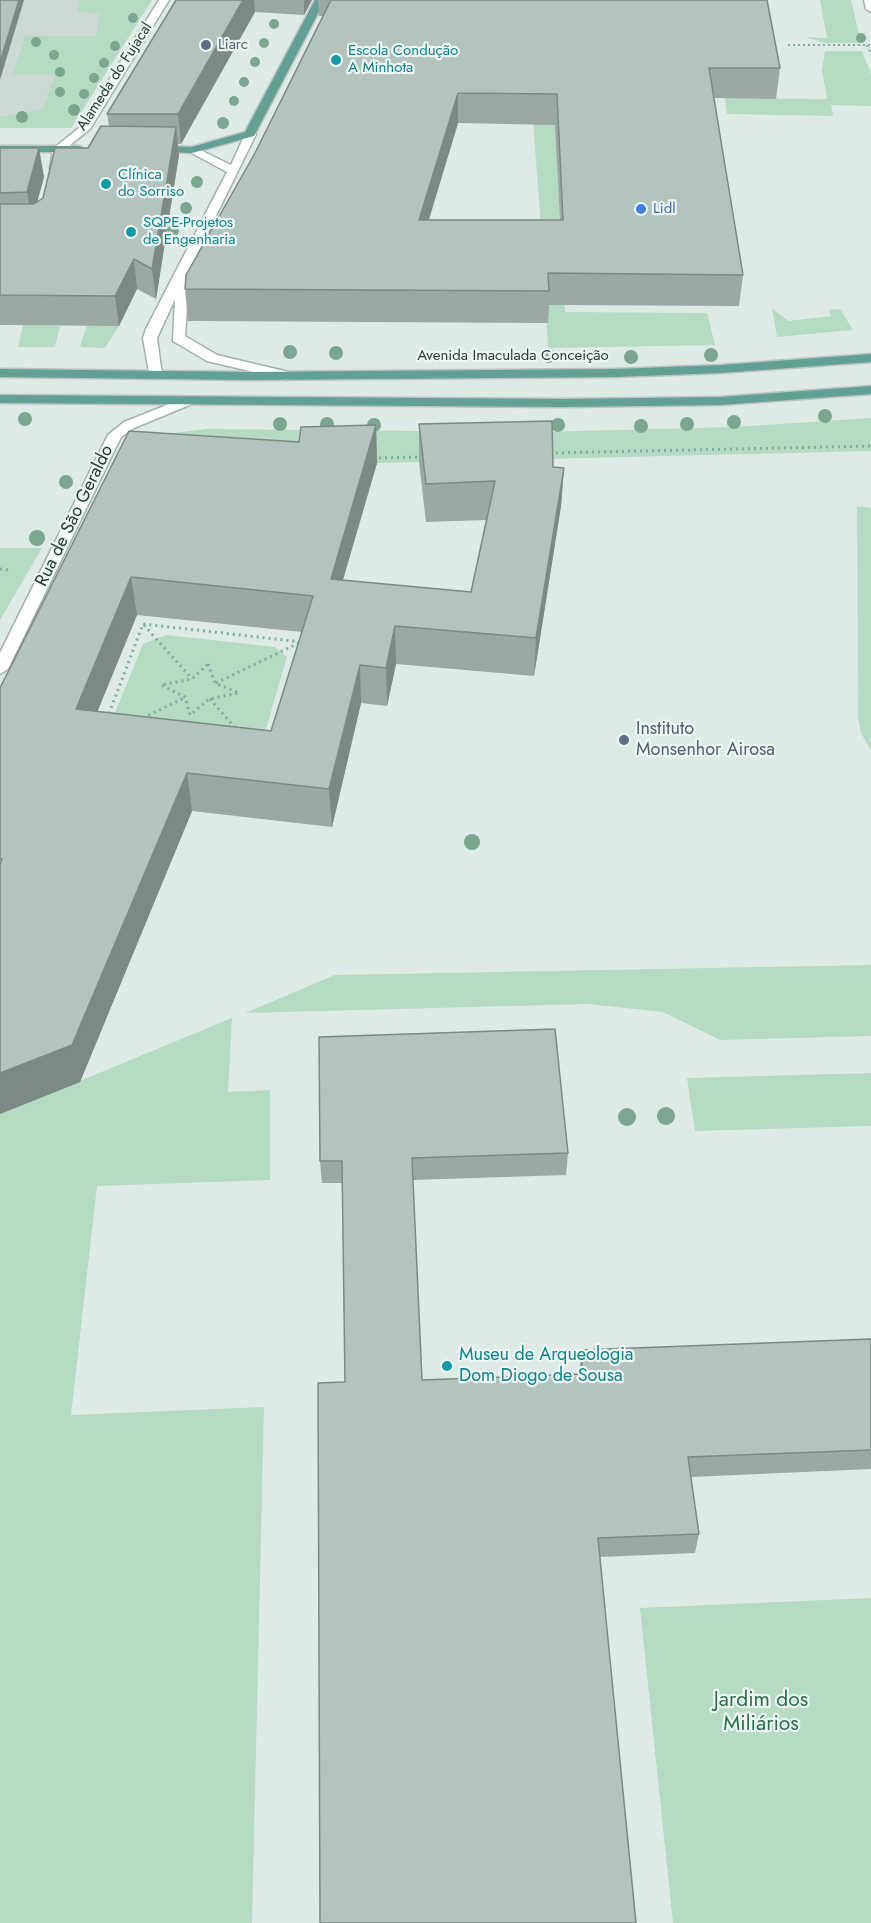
<!DOCTYPE html>
<html>
<head>
<meta charset="utf-8">
<style>
  body { margin:0 }
  canvas { display:block; background:#deeae5 }
</style>
</head>
<body>
<canvas width="871" height="1923"></canvas>
<script>
const ctx = document.querySelector('canvas').getContext('2d');
ctx.lineJoin = 'round';
function fillPath(path, color) { ctx.fillStyle = color; ctx.fill(path, 'evenodd'); }
const shape = rows => new Path2D(rows.map(r => 'M' + r).join(''));
function stroke(path, color, width, dash) { ctx.strokeStyle = color; ctx.lineWidth = width; ctx.lineCap = dash ? 'butt' : 'round'; ctx.setLineDash(dash || []); ctx.stroke(path); }
function label(font, color, halo, rows, align = 'center') {
  ctx.font = font + ' Jost,sans-serif'; ctx.lineWidth = 4.5; ctx.setLineDash([]); ctx.textBaseline = 'middle'; ctx.strokeStyle = halo; ctx.fillStyle = color; for (const [text, x, y, turn = 0] of rows) {
    ctx.save(); ctx.translate(x, y); ctx.rotate((+turn || 0) * Math.PI / 180); ctx.textAlign = isNaN(turn) ? turn : align; if (halo) ctx.strokeText(text, 0, 0); ctx.fillText(text, 0, 0); ctx.restore();
  }
}
fillPath(shape([
  [0,0,152,0,71,128,0,128]
]), '#ccd9d4');
fillPath(shape([
  [80,0,152,0,71,128,0,128,0,117,43,110,55,75,13,75,25,36,96,36,100,13,77,12],
  [820,0,851,0,861,43,825,43,806,37,827,38],
  [825,51,862,51,871,74,871,106,831,105,833,116,727,114,725,98,827,99,822,70],
  [531,97,555,111,565,312,707,313,715,345,548,348,543,252],
  [772,308,788,321,832,316,828,310,840,309,853,330,777,337],
  [23,325,60,326,55,347,18,347],
  [87,325,119,326,105,348,80,347],
  [871,418,871,451,134,469,150,444,175,433,206,429,539,432,735,427],
  [857,506,871,508,871,750,861,733,858,717],
  [0,548,42,548,0,620],
  [166,635,275,647,287,657,261,746,112,720,143,644],
  [871,965,871,1036,720,1040,663,1012,588,1004,245,1013,335,975],
  [232,1018,228,1092,270,1090,270,1180,97,1186,71,1415,264,1407,252,1923,0,1923,0,1114],
  [871,1073,871,1126,695,1131,687,1078],
  [871,1598,871,1923,673,1923,640,1608]
]), '#b6dbc3');
const minor = shape([
  [159,0,169,0,90,129,64,150,58,169,50,169,53,149,80,127,159,0],
  [864,0,871,0,871,12,866,9,864,0],
  [246,132,256,134,187,275,189,278,185,336,217,355,293,373,295,376,288,380,207,361,173,341,175,299,157,338,162,375,155,379,150,378,143,338,146,329,227,172,186,150,196,148,231,165,246,132],
  [187,397,194,401,192,404,134,428,121,437,8,669,0,674,0,653,108,435,124,422,187,397]
]);
const major = shape([
  [315,0,325,0,254,136,192,153,151,151,149,149,155,146,192,147,245,132,315,0],
  [0,146,79,146,85,149,79,152,0,152,0,146],
  [871,354,871,362,721,373,615,377,250,380,0,377,0,369,250,372,615,369,721,365,871,354],
  [871,386,871,394,720,405,565,407,0,403,0,395,565,399,720,397,871,386]
]);
stroke(minor, '#a1b1ac', 3);
stroke(major, '#bcc4c2', 3);
stroke(shape([
  [788,45,871,45],
  [867,45,871,55]
]), '#7eada2', 2, [2, 3]);
stroke(shape([
  [550,453,871,446],
  [373,458,423,457],
  [0,569,11,570],
  [144,625,192,679],
  [208,664,215,683,239,693,209,699,190,715,185,697,161,685,192,679,208,664],
  [216,683,301,642],
  [210,699,236,729],
  [143,718,184,698],
  [184,750,99,740,143,624,302,642,266,750]
]), '#7eada2', 3, [2, 4]);
stroke(shape([
  [171,748,263,759,267,748]
]), '#7eada2', 4, [3, 4.5]);
fillPath(minor, '#fff');
fillPath(major, '#629f94');
ctx.fillStyle = '#7ba690';
for (const [x, y, r] of [
  [133,18,5],
  [274,24,5],
  [861,38,5],
  [36,42,5],
  [264,43,5],
  [115,46,5],
  [54,55,5],
  [255,62,5],
  [104,63,5],
  [60,72,5],
  [94,78,5],
  [244,82,5],
  [60,92,5],
  [84,94,5],
  [234,101,5],
  [74,110,6],
  [22,117,6],
  [223,123,6],
  [197,182,6],
  [186,208,6],
  [173,231,6],
  [290,352,7],
  [336,353,7],
  [711,355,7],
  [548,356,7],
  [631,357,7],
  [825,416,7],
  [25,419,7],
  [734,422,7],
  [280,424,7],
  [327,424,7],
  [687,424,7],
  [374,425,7],
  [558,425,7],
  [641,426,7],
  [66,482,7],
  [37,538,8],
  [472,842,8],
  [666,1116,9],
  [627,1117,9]
]) { ctx.beginPath(); ctx.arc(x, y, r, 0, 2 * Math.PI); ctx.fill(); }
fillPath(shape([
  [176,0,312,0,304,15,255,12,181,144,178,144,179,155,156,299,137,289,119,326,0,325,0,148,44,177,37,202,43,198,109,126,107,114],
  [318,0,767,0,780,68,776,99,714,98,743,275,739,306,549,305,548,323,188,321,185,289,255,153,323,16,319,16],
  [458,123,555,125,560,220,429,220],
  [419,424,553,467,564,468,561,506,534,676,396,664,387,706,361,703,332,827,192,811,80,1082,0,1114,0,688,129,431,299,442,376,425,377,463,343,580,471,592,486,520,426,522,419,462],
  [137,615,302,632,271,731,97,711],
  [568,1153,566,1175,413,1180,422,1380,579,1374,581,1350,871,1339,871,1469,691,1477,699,1534,695,1553,600,1557,345,1382,342,1183,322,1183,320,1161]
]), '#9aa9a3');
fillPath(shape([
  [19,0,24,0,0,80,0,62],
  [243,0,254,0,255,12,181,144,178,114],
  [304,0,312,0,304,15],
  [458,93,458,123,419,251,419,220],
  [176,127,179,155,156,299,152,269],
  [39,148,44,177,32,221,27,192],
  [134,259,137,289,119,326,115,296],
  [376,425,377,463,332,617,331,579],
  [564,468,561,506,534,676,536,638],
  [131,577,137,615,83,747,76,709],
  [395,626,396,664,387,706,386,668],
  [360,665,361,703,332,827,329,789],
  [187,773,192,811,80,1082,0,1114,0,1073]
]), '#7d8985');
const building = shape([
  [0,0,19,0,0,62,0,0],
  [176,0,243,0,178,114,107,114,176,0],
  [331,0,767,0,780,68,709,68,743,275,548,273,549,291,185,289,186,275,255,153,331,0],
  [458,93,557,94,563,220,419,220,458,93],
  [101,126,176,127,152,269,134,259,115,296,0,295,0,204,34,204,43,198,55,148,88,148,101,126],
  [0,148,39,148,27,192,0,193,0,148],
  [552,421,553,467,564,468,536,638,395,626,386,668,360,665,329,789,187,773,72,1045,0,1073,0,864,2,859,0,859,0,688,129,431,299,442,301,427,376,425,331,579,471,592,495,481,426,484,419,424,552,421],
  [131,577,313,596,271,731,76,709,131,577],
  [555,1029,568,1153,412,1158,422,1380,583,1374,581,1350,871,1339,871,1450,688,1457,699,1534,598,1538,636,1923,320,1923,318,1383,345,1382,342,1161,320,1161,319,1037,555,1029]
]);
fillPath(building, '#b3c4be');
stroke(building, '#7d8985', 1.5);
for (const [x, y, r, color] of [
  [206,45,6,"#5c6f8a"],
  [336,60,6,"#0f9aa8"],
  [106,184,6,"#0f9aa8"],
  [641,209,6,"#3f7fe0"],
  [131,232,6,"#0f9aa8"],
  [624,740,6,"#5c6f8a"],
  [447,1366,6,"#0f9aa8"]
]) { const dot = new Path2D(); dot.arc(x, y, r, 0, 2 * Math.PI); ctx.fillStyle = color; ctx.fill(dot); stroke(dot, '#eef6f3', 2); }
label('15px', '#4e5e75', '#eef6f3', [
  ["Liarc",218,45]
], 'left');
label('15px', '#0d838f', '#eef6f3', [
  ["Escola Condução",348,51],
  ["A Minhota",348,68],
  ["Clínica",118,175],
  ["do Sorriso",118,192],
  ["SQPE-Projetos",143,223],
  ["de Engenharia",143,240]
], 'left');
label('15px', '#1f3934', '#eef6f3', [
  ["Alameda do Fujacal",115,77,-57],
  ["Avenida Imaculada Conceição",513,356]
]);
label('15px', '#366cbe', '#eef6f3', [
  ["Lidl",653,209]
], 'left');
label('18px', '#1f3934', '#eef6f3', [
  ["Rua de São Geraldo",75,516,-64]
]);
label('18px', '#4e5e75', '#eef6f3', [
  ["Instituto",636,730],
  ["Monsenhor Airosa",636,751]
], 'left');
label('18px', '#0d838f', '#eef6f3', [
  ["Museu de Arqueologia",459,1356],
  ["Dom Diogo de Sousa",459,1377]
], 'left');
label('21px', '#2a6f4a', '#eef6f3', [
  ["Jardim dos",761,1701],
  ["Miliários",761,1725]
]);
</script>
</body>
</html>
